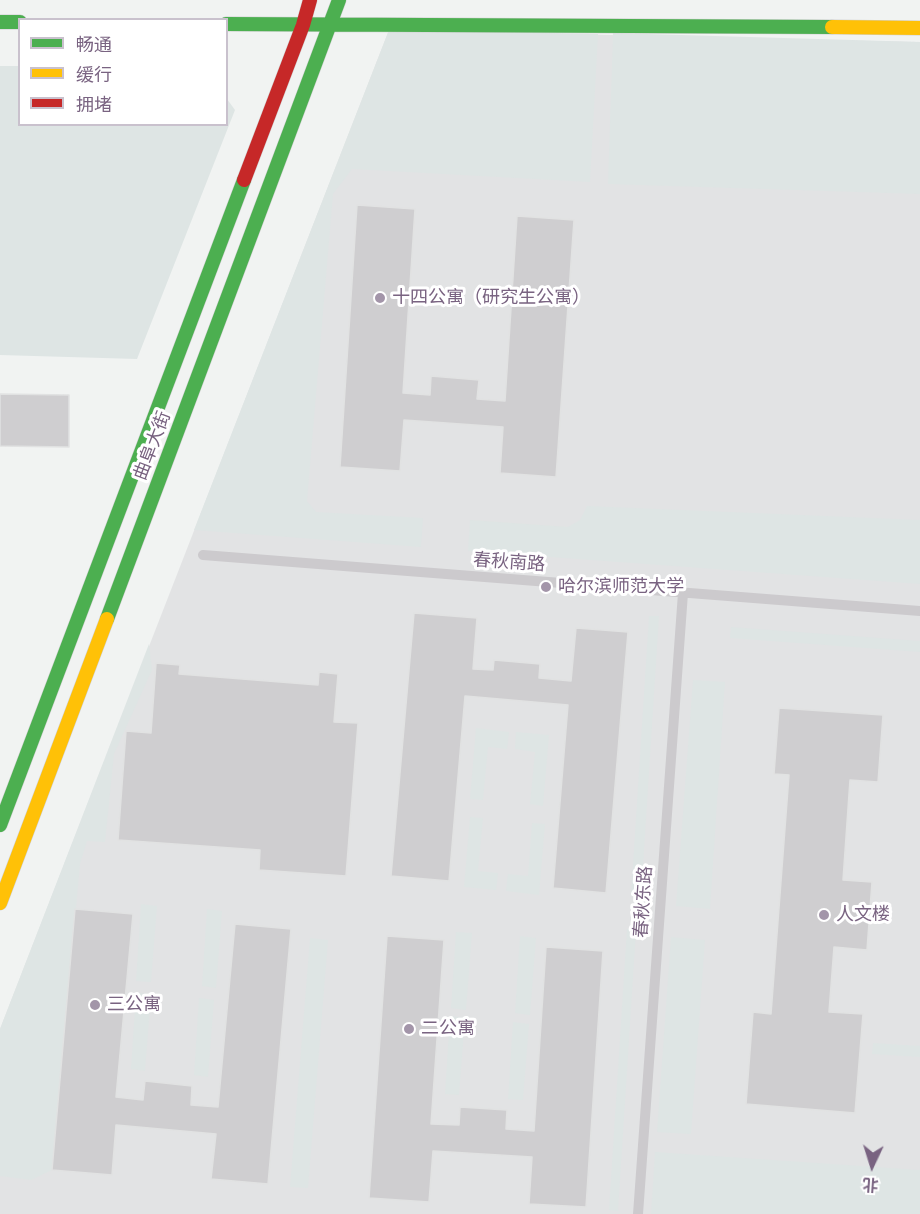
<!DOCTYPE html>
<html>
<head>
<meta charset="utf-8">
<style>
  body { margin:0 }
  #map { position:relative; width:920px; height:1214px; overflow:hidden; background:#f1f3f2; font-family:"Varela Round","Noto Sans SC",sans-serif }
  canvas { display:block }
  .legend { position:absolute; left:18px; top:18px; width:210px; height:108px; box-sizing:border-box; background:#fff; border:2px solid #c9c1cd; margin:0; padding:8px 10px; list-style:none; font-size:18px; color:#796381 }
  .legend li { display:flex; align-items:center; gap:12px; height:30px }
  .legend b { width:30px; border:2px solid #c9c1cd }
  .north { position:absolute; left:842px; top:1136px; width:60px; height:60px; -webkit-text-stroke:4px #fff; paint-order:stroke; rotate:184deg; font-size:16px; font-weight:700; line-height:24px; text-align:center; color:#796381 }
  .north::after { content:''; display:block; margin:auto; width:21px; height:27px; background:#796381; clip-path:polygon(50% 0,100% 100%,50% 72%,0 100%) }
</style>
</head>
<body>
<div id="map">
<canvas width="920" height="1214"></canvas>
<ul class="legend">
<li><b style="height:8px;background:#4caf50"></b>畅通</li>
<li><b style="height:8px;background:#ffc107"></b>缓行</li>
<li><b style="height:8px;background:#c62828"></b>拥堵</li>
</ul>
<div class="north">北</div>
</div>
<script>
const ctx = document.querySelector('canvas').getContext('2d');
ctx.lineJoin = 'round';
function fillPath(path, color) { ctx.fillStyle = color; ctx.fill(path, 'evenodd'); }
const shape = rows => new Path2D(rows.map(r => 'M' + r).join(''));
function stroke(path, color, width, dash) { ctx.strokeStyle = color; ctx.lineWidth = width; ctx.lineCap = dash ? 'butt' : 'round'; ctx.setLineDash(dash || []); ctx.stroke(path); }
function label(font, color, halo, rows, align = 'center') {
  ctx.font = font + ' "Varela Round","Noto Sans SC",sans-serif'; ctx.lineWidth = 6; ctx.setLineDash([]); ctx.textBaseline = 'middle'; ctx.strokeStyle = halo; ctx.fillStyle = color; for (const [text, x, y, turn = 0] of rows) {
    ctx.save(); ctx.translate(x, y); ctx.rotate((+turn || 0) * Math.PI / 180); ctx.textAlign = isNaN(turn) ? turn : align; if (halo) ctx.strokeText(text, 0, 0); ctx.fillText(text, 0, 0); ctx.restore();
  }
}
fillPath(shape([
  [389,30,920,42,920,1214,0,1214,0,1029]
]), '#e2e3e4');
fillPath(shape([
  [389,30,598,34,590,182,352,169,333,194,307,501,316,512,423,518,421,547,194,530],
  [613,33,920,42,920,194,608,184],
  [0,66,19,66,20,124,226,124,227,99,235,110,137,359,0,355],
  [587,506,920,520,920,584,468,551,470,520,568,527,580,520],
  [649,616,659,616,641,897,631,896],
  [731,627,920,641,920,652,730,638],
  [149,644,152,670,114,754,105,842,87,841,80,864,52,1170,31,1180,0,1176,0,1029],
  [693,680,725,682,710,909,676,906],
  [476,728,509,732,507,749,488,747,483,800,470,799],
  [516,732,549,735,543,806,530,804,535,752,515,749],
  [470,817,483,818,478,871,498,873,496,890,464,887],
  [532,823,545,824,539,895,506,891,508,874,528,876],
  [141,904,157,906,151,982,136,981],
  [207,909,222,911,216,988,202,986],
  [627,929,636,930,618,1211,609,1210],
  [456,932,472,933,466,1010,451,1008],
  [520,936,536,938,530,1015,515,1013],
  [671,937,705,940,691,1134,657,1132],
  [310,938,328,940,308,1188,290,1187],
  [136,993,151,994,145,1071,131,1069],
  [199,998,214,1000,208,1077,194,1075],
  [450,1016,465,1018,459,1095,445,1094],
  [513,1022,529,1024,523,1100,508,1099],
  [873,1043,920,1046,920,1057,872,1054],
  [655,1152,920,1170,920,1214,651,1214]
]), '#dee5e4');
const building = shape([
  [357,205,415,209,403,393,430,395,431,376,479,380,477,399,505,401,517,216,574,220,556,477,500,473,503,427,404,420,400,471,340,467,357,205],
  [0,394,69,395,69,447,0,446,0,394],
  [414,613,477,618,473,669,493,670,494,660,540,664,539,678,571,681,576,628,628,632,606,893,553,888,568,705,465,696,449,881,391,876,414,613],
  [156,663,180,665,179,674,318,685,319,672,338,674,334,722,358,723,346,876,259,870,260,850,118,840,126,731,151,733,156,663],
  [779,708,883,715,878,782,850,780,843,880,872,882,867,950,834,947,829,1012,863,1014,855,1113,746,1104,753,1012,771,1014,789,775,774,774,779,708],
  [75,909,133,914,116,1097,143,1100,145,1081,192,1086,191,1105,218,1107,235,924,291,929,268,1184,211,1179,216,1134,116,1125,112,1175,52,1170,75,909],
  [387,936,444,940,431,1124,459,1125,460,1107,507,1110,506,1129,534,1131,546,947,603,951,586,1207,529,1204,532,1157,433,1151,429,1202,369,1198,387,936]
]);
fillPath(building, '#cfced0');
stroke(building, '#e1e2e2', 1.5);
const fast = shape([
  [0,22,20,22],
  [226,24,832,27],
  [107,619,339,0],
  [0,825,244,180]
]);
const slow = shape([
  [832,27,920,28],
  [0,903,107,619]
]);
const jam = shape([
  [244,180,303,25,310,0]
]);
stroke(fast, '#d0d0d1', 15);
stroke(slow, '#d0d0d1', 15);
stroke(jam, '#d0d0d1', 15);
stroke(shape([
  [203,555,920,611],
  [638,1214,683,593]
]), '#cccacd', 10);
stroke(fast, '#4caf50', 14);
stroke(slow, '#ffc107', 14);
stroke(jam, '#c62828', 14);
for (const [x, y, r, color] of [
  [380,298,6,"#a395a9"],
  [546,587,6,"#a395a9"],
  [824,915,6,"#a395a9"],
  [95,1005,6,"#a395a9"],
  [409,1029,6,"#a395a9"]
]) { const dot = new Path2D(); dot.arc(x, y, r, 0, 2 * Math.PI); ctx.fillStyle = color; ctx.fill(dot); stroke(dot, '#fff', 2); }
label('18px', '#796381', '#fff', [
  ["十四公寓（研究生公寓）",392,298],
  ["哈尔滨师范大学",558,587],
  ["人文楼",836,915],
  ["三公寓",107,1005],
  ["二公寓",421,1029]
], 'left');
label('18px', '#796381', '#fff', [
  ["曲阜大街",153,446,-69],
  ["春秋南路",509,563,4],
  ["春秋东路",644,902,-86]
]);
</script>
</body>
</html>
